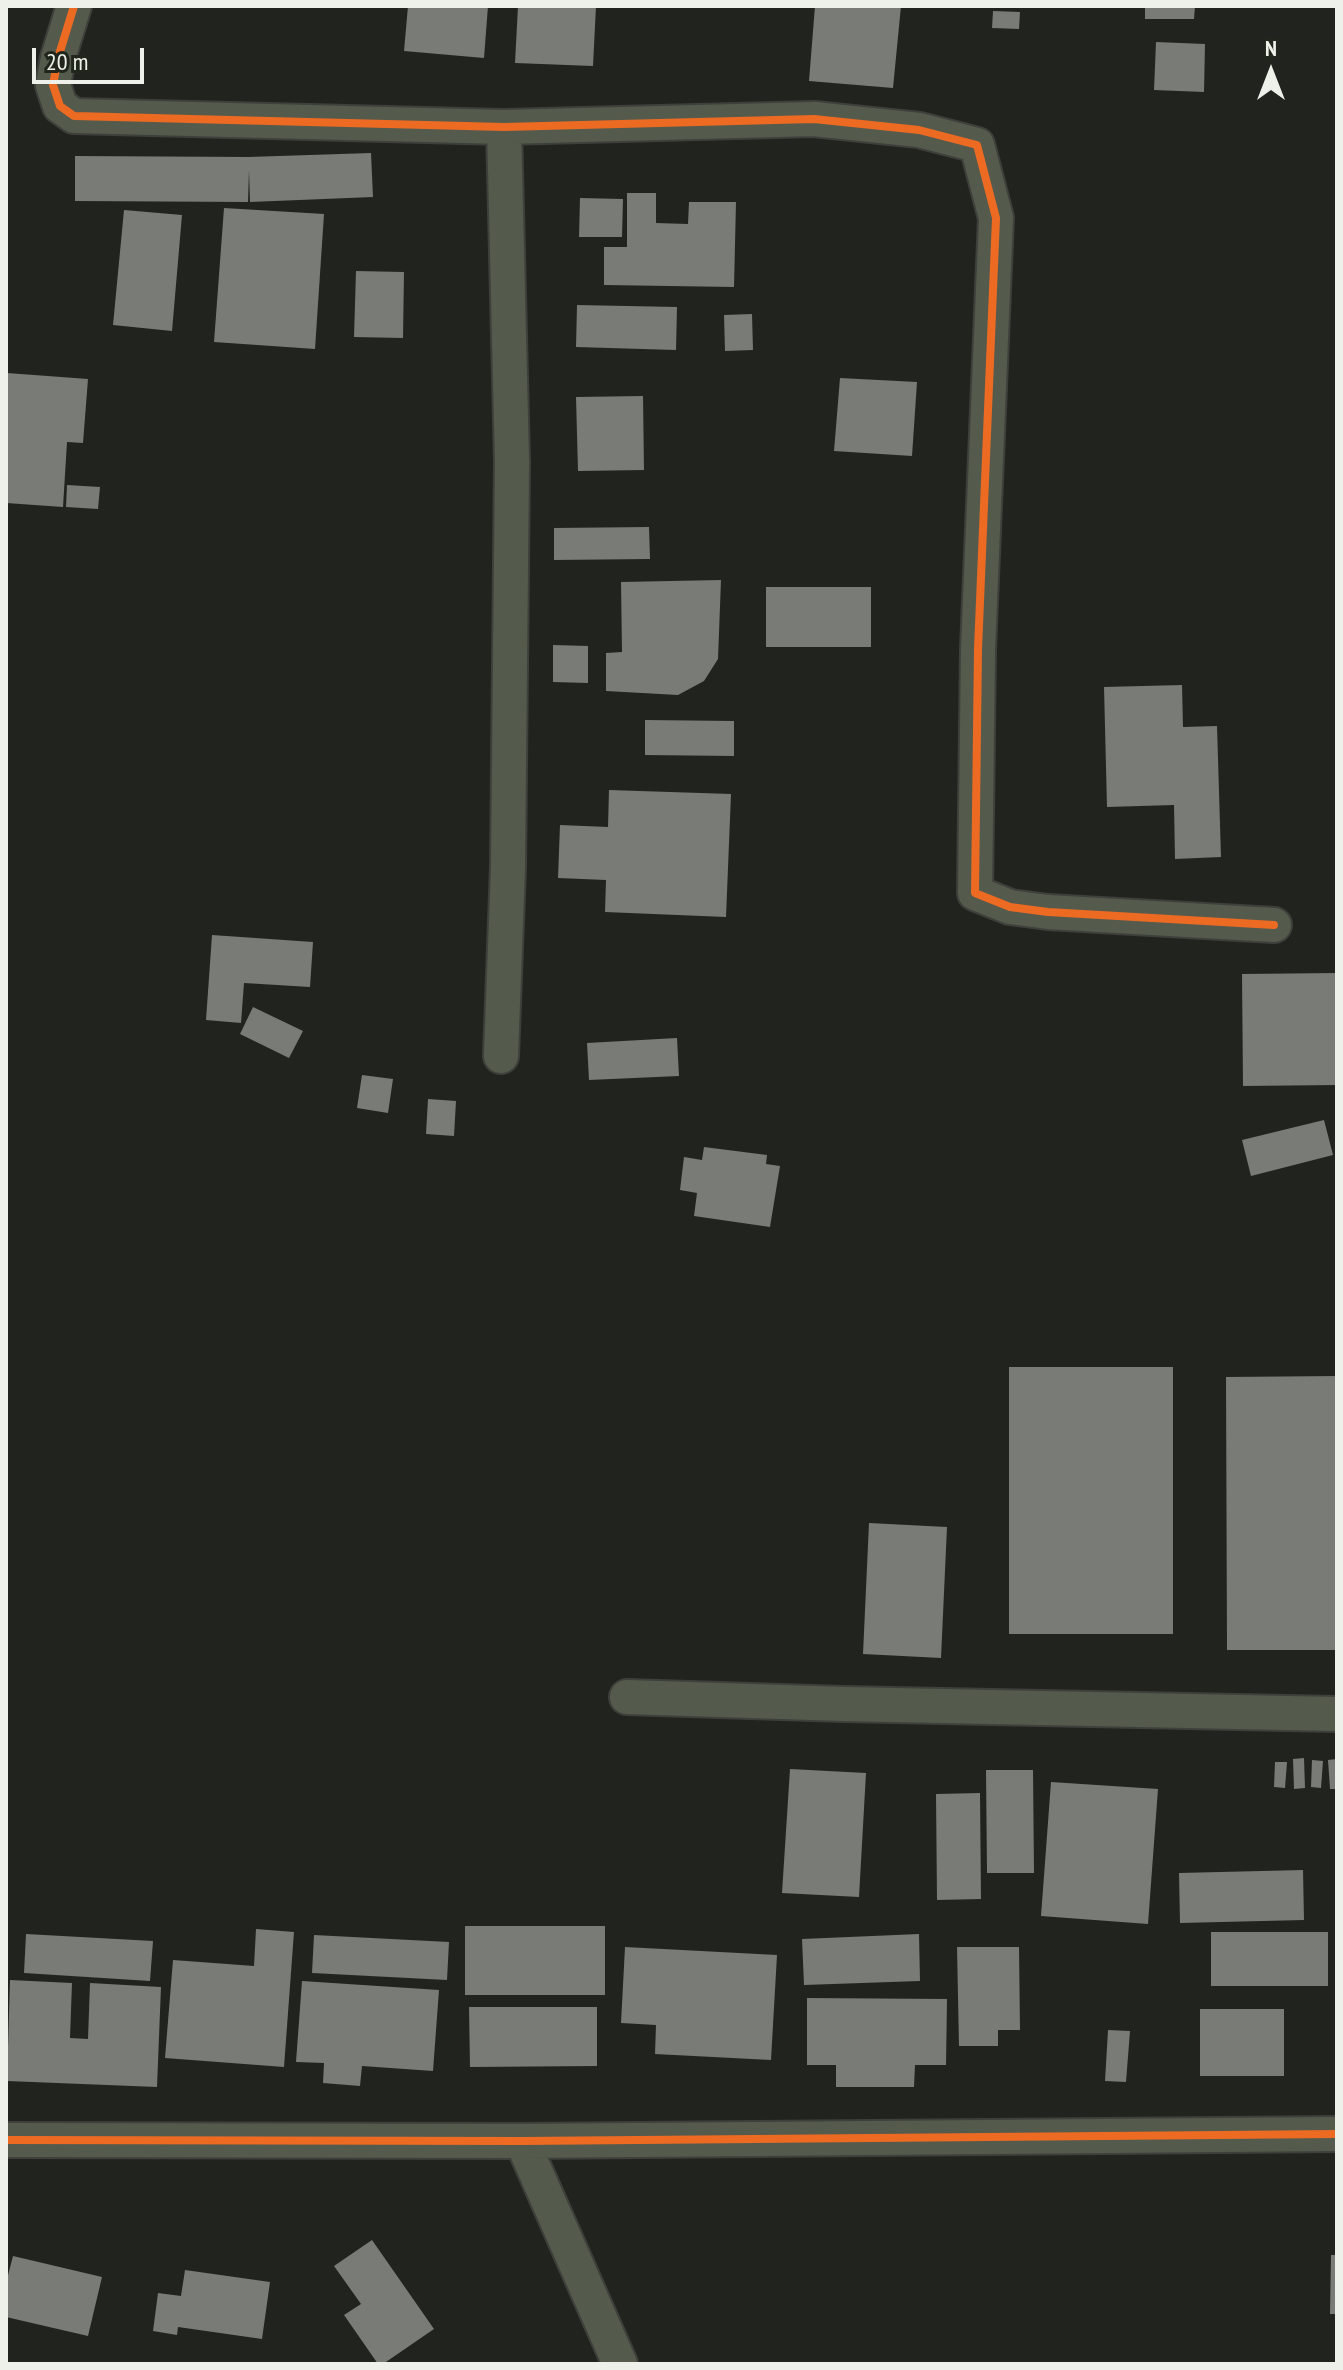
<!DOCTYPE html>
<html>
<head>
<meta charset="utf-8">
<style>
  body { margin:0 }
  #map { position:relative; width:1343px; height:2370px; overflow:hidden; background:#21241e; font-family:"PT Sans Narrow",sans-serif }
  canvas { display:block }
  .frame { position:absolute; inset:0; border:8px solid #edf1ea; pointer-events:none }
  .north { position:absolute; left:1231px; top:32px; width:80px; height:80px; -webkit-text-stroke:6px #20261c; paint-order:stroke; rotate:0deg; font-size:22px; font-weight:700; line-height:32px; text-align:center; color:#edf1ea }
  .north::after { content:''; display:block; margin:auto; width:28px; height:36px; background:#edf1ea; clip-path:polygon(50% 0,100% 100%,50% 72%,0 100%) }
  .scale { position:absolute; left:32px; top:48px; width:112px; height:36px; box-sizing:border-box; border:4px solid #edf1ea; border-top:0; padding-left:10px; font-size:24px; line-height:28px; white-space:nowrap; color:#edf1ea; -webkit-text-stroke:6px #20261c; paint-order:stroke }
</style>
</head>
<body>
<div id="map">
<canvas width="1343" height="2370"></canvas>
<div class="frame"></div>
<div class="north">N</div>
<div class="scale">20 m</div>
</div>
<script>
const ctx = document.querySelector('canvas').getContext('2d');
ctx.lineJoin = 'round';
function fillPath(path, color) { ctx.fillStyle = color; ctx.fill(path, 'evenodd'); }
const shape = rows => new Path2D(rows.map(r => 'M' + r).join(''));
function stroke(path, color, width, dash) { ctx.strokeStyle = color; ctx.lineWidth = width; ctx.lineCap = dash ? 'butt' : 'round'; ctx.setLineDash(dash || []); ctx.stroke(path); }
fillPath(shape([
  [408,6,488,6,484,58,404,51],
  [518,6,596,6,593,66,515,63],
  [815,6,901,6,893,88,809,81],
  [1145,6,1195,6,1194,19,1145,19],
  [993,11,1020,12,1019,29,992,28],
  [1156,42,1205,44,1204,92,1154,90],
  [371,153,373,197,250,202,249,170,248,202,75,201,75,156,248,157],
  [627,193,656,193,656,223,688,224,689,202,736,202,734,287,604,285,604,247,627,247],
  [580,198,623,199,622,237,579,237],
  [224,208,324,214,315,349,214,342],
  [124,210,182,215,172,331,113,325],
  [356,271,404,272,403,338,354,337],
  [577,305,677,307,676,350,576,347],
  [752,314,753,350,725,351,724,315],
  [7,373,88,379,83,443,67,442,63,507,6,503],
  [840,378,917,382,912,456,834,451],
  [643,396,644,470,578,471,576,397],
  [67,485,100,487,98,509,66,507],
  [649,527,650,559,554,560,554,528],
  [721,580,718,659,704,681,678,695,606,691,606,653,622,652,621,582],
  [766,587,871,587,871,647,766,647],
  [553,645,588,646,588,683,553,682],
  [1182,685,1183,727,1217,726,1221,857,1175,859,1174,805,1107,807,1104,687],
  [645,720,734,721,734,756,645,755],
  [609,790,731,794,726,917,605,912,606,880,558,878,560,825,608,827],
  [212,935,313,942,310,987,244,983,241,1023,206,1020],
  [1337,973,1337,1085,1243,1086,1242,974],
  [253,1007,303,1031,289,1058,240,1034],
  [677,1038,679,1076,589,1080,587,1043],
  [362,1075,393,1079,388,1113,357,1108],
  [428,1099,456,1101,454,1136,426,1134],
  [1324,1120,1333,1155,1251,1176,1242,1140],
  [704,1147,767,1155,766,1164,780,1166,770,1227,694,1216,697,1193,680,1190,684,1157,702,1160],
  [1009,1367,1173,1367,1173,1634,1009,1634],
  [1337,1376,1337,1650,1227,1650,1226,1377],
  [869,1523,947,1527,941,1658,863,1654],
  [1304,1758,1305,1788,1294,1789,1293,1759],
  [1337,1759,1337,1789,1330,1789,1328,1760],
  [1312,1760,1323,1761,1321,1788,1311,1787],
  [1275,1762,1287,1762,1285,1788,1274,1787],
  [790,1769,866,1773,859,1897,782,1893],
  [986,1770,1033,1770,1034,1873,987,1873],
  [1051,1782,1158,1789,1148,1924,1041,1916],
  [980,1793,981,1899,937,1900,936,1794],
  [1303,1870,1304,1920,1180,1923,1179,1873],
  [465,1926,605,1926,605,1995,465,1995],
  [256,1929,294,1932,284,2067,165,2058,173,1960,254,1966],
  [1211,1932,1328,1932,1328,1986,1211,1986],
  [26,1934,153,1941,150,1981,24,1973],
  [919,1934,920,1981,804,1985,802,1939],
  [314,1935,449,1942,447,1980,312,1973],
  [625,1947,777,1955,771,2060,655,2054,656,2025,621,2023],
  [957,1947,1019,1947,1020,2030,998,2030,998,2046,959,2046],
  [10,1980,72,1983,70,2038,88,2039,90,1983,161,1987,157,2087,7,2081],
  [302,1981,439,1990,433,2071,362,2066,360,2086,323,2083,324,2063,296,2062],
  [807,1998,947,1999,946,2065,915,2065,914,2087,836,2087,836,2065,807,2065],
  [469,2007,597,2007,597,2066,470,2067],
  [1200,2009,1284,2009,1284,2076,1200,2076],
  [1108,2030,1130,2031,1126,2082,1105,2081],
  [372,2240,434,2329,383,2364,378,2364,344,2315,361,2304,334,2266],
  [1331,2255,1337,2255,1337,2314,1330,2314],
  [13,2256,102,2277,88,2336,6,2317,6,2283],
  [185,2270,270,2282,262,2339,178,2327,177,2335,153,2331,158,2293,181,2296]
]), '#787b76');
const street = shape([
  [74,6,58,58,53,85,60,106,74,116,504,127,814,119,919,130,977,145,996,218,978,649,975,893,1010,907,1048,912,1274,925],
  [501,1056,508,867,512,462,504,127],
  [627,1697,844,1704,1337,1714],
  [6,2140,522,2141,1337,2134],
  [522,2141,620,2364]
]);
stroke(street, '#3e403b', 38);
stroke(street, '#545b4d', 34);
stroke(shape([
  [74,6,58,58,53,85,60,106,74,116,504,127,814,119,919,130,977,145,996,218,978,649,975,893,1010,907,1048,912,1274,925],
  [6,2140,522,2141,1337,2134]
]), '#ed6a23', 8);
</script>
</body>
</html>
